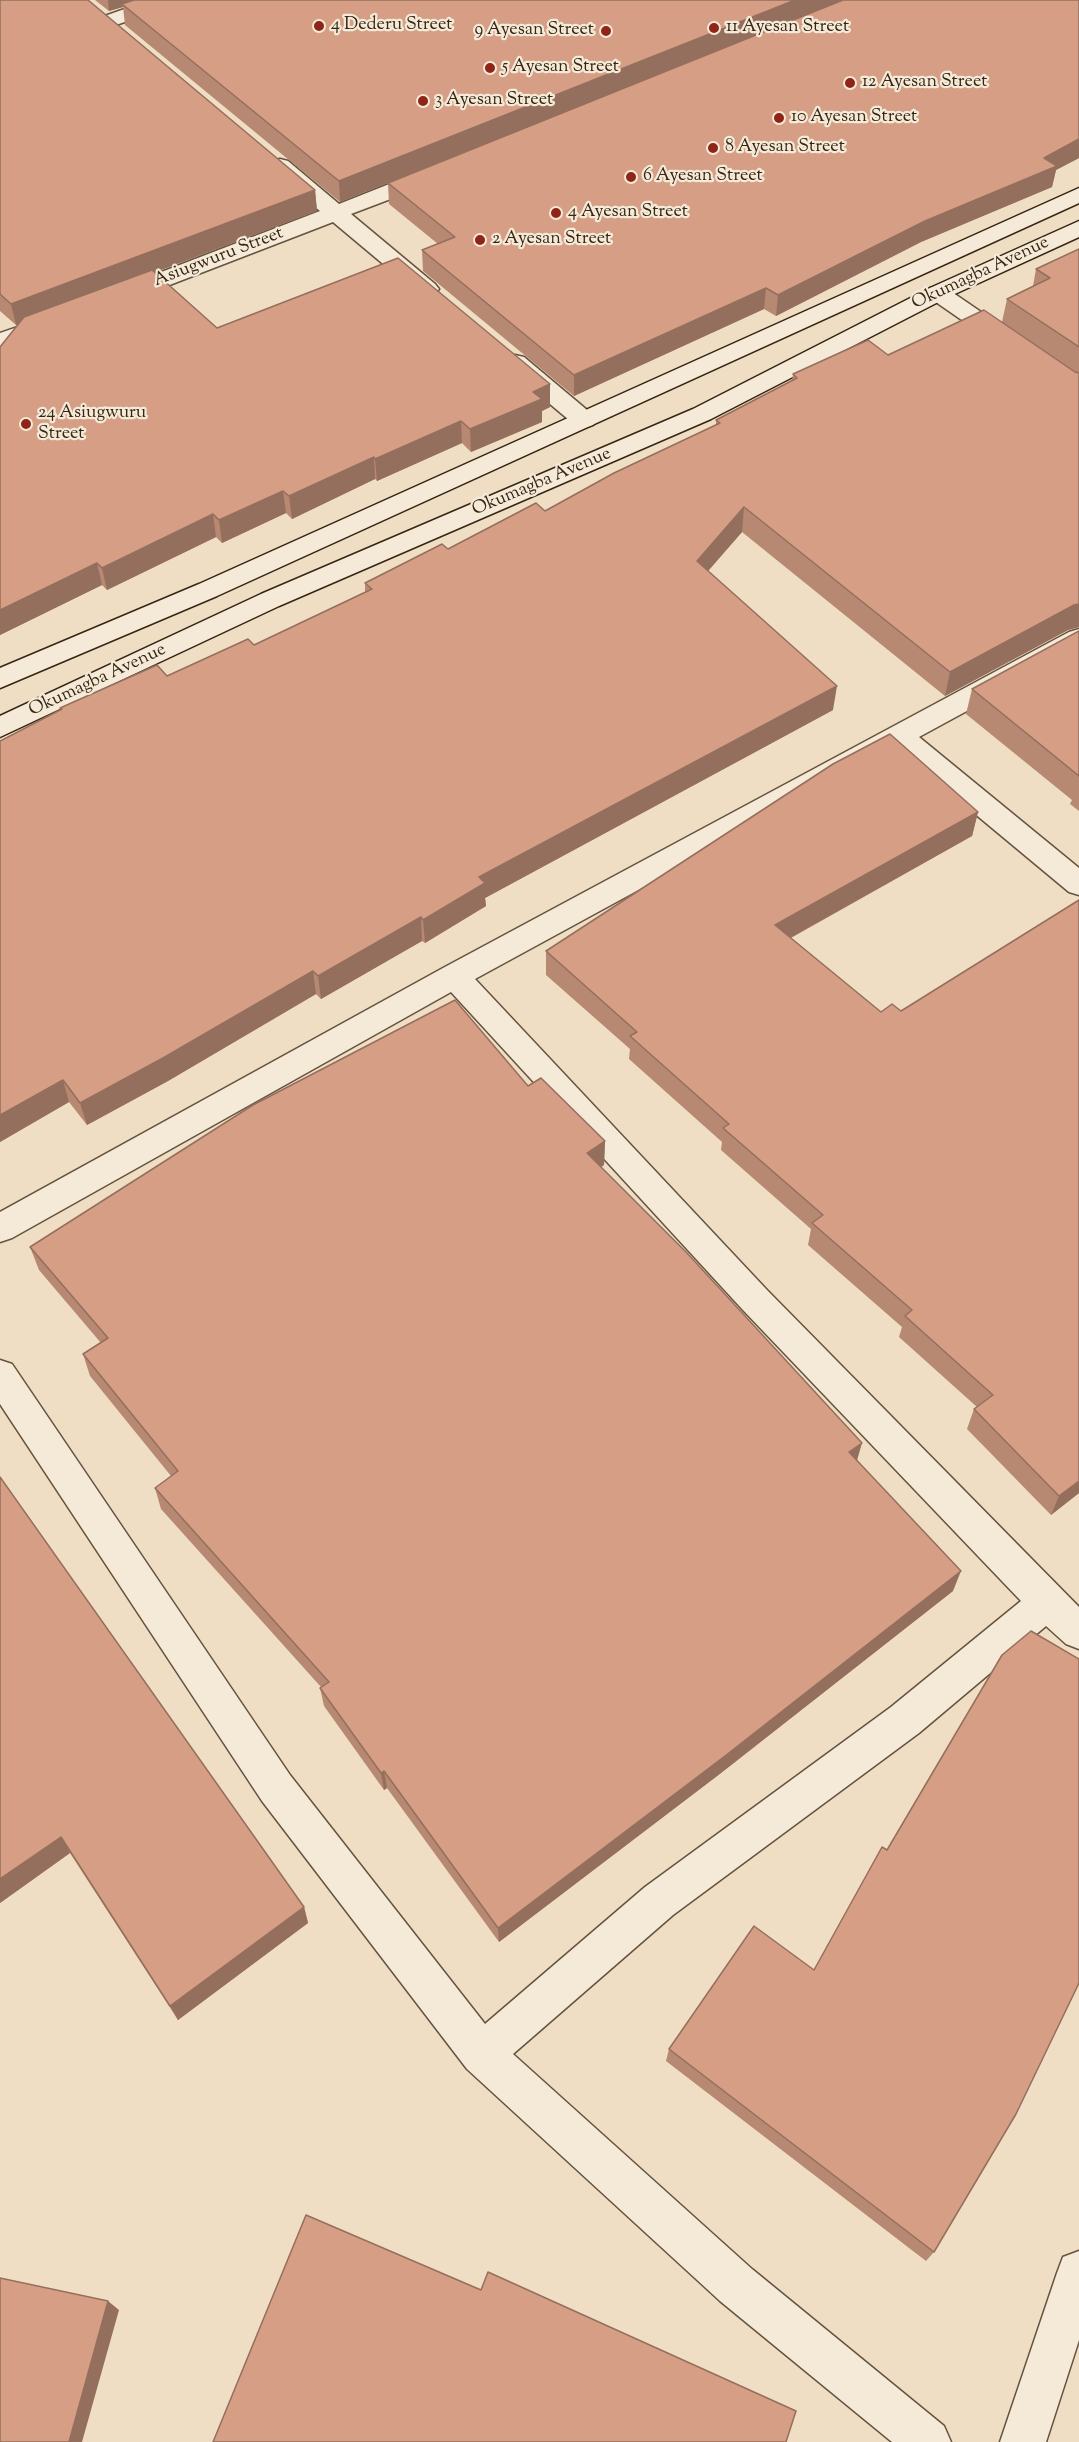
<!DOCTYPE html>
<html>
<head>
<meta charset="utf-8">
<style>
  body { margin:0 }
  canvas { display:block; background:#efdec3 }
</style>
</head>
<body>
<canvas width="1079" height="2442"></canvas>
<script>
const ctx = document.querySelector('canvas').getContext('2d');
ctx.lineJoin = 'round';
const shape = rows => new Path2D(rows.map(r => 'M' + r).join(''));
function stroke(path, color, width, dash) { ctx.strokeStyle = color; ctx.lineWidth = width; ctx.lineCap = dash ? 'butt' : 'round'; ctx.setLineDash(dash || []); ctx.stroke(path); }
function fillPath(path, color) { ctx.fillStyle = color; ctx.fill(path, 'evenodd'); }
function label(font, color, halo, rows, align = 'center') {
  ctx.font = font + ' "Sorts Mill Goudy",serif'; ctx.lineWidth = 4.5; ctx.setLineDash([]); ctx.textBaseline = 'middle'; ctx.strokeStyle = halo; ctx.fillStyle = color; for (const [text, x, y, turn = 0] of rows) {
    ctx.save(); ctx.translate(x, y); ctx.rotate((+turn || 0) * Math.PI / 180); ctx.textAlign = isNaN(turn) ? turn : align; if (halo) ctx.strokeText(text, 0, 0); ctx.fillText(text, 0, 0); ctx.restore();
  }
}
const street = shape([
  [150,0,180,0,177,4,113,26,106,28,99,26,96,22,99,18,150,0],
  [280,159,288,161,339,204,422,171,430,169,438,171,441,176,438,181,351,214,435,284,439,289,435,294,427,296,419,294,333,222,128,301,120,303,112,301,108,296,112,291,320,211,272,171,269,166,272,161,280,159],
  [938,286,946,288,1079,379,1079,397,1070,395,930,298,926,293,930,288,938,286],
  [50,316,58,318,62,323,58,328,0,348,0,333,50,316],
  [515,355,524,357,593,415,596,420,593,425,584,428,575,425,506,367,503,362,506,357,515,355],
  [1079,629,1079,650,919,737,1079,868,1079,895,1069,892,897,749,475,979,767,1290,1079,1607,1079,1649,1066,1644,1046,1626,919,1733,673,1915,513,2054,752,2269,944,2426,951,2442,892,2442,720,2301,467,2069,262,1801,0,1404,0,1360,12,1364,290,1775,485,2024,645,1887,891,1707,1021,1601,743,1310,451,992,12,1238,0,1242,0,1212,443,968,1069,632,1079,629],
  [1079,2251,1079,2340,1046,2442,1000,2442,1057,2273,1063,2257,1079,2251]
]);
const secondary = shape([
  [1079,188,1079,203,217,596,0,688,0,668,199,584,1079,188],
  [1079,221,1079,237,946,298,711,419,279,606,0,737,0,716,261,594,693,409,930,288,1079,221]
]);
stroke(street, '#64533f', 3);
stroke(secondary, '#362513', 3);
fillPath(street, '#f5ead8');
fillPath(secondary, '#f5ead8');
fillPath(shape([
  [0,0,315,190,317,211,155,272,217,328,550,407,542,411,542,422,471,452,462,443,377,481,375,479,292,519,286,513,222,543,216,537,107,590,102,585,0,635,0,347,19,324,16,325,0,311],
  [95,0,1079,0,1079,158,1056,170,1052,187,921,242,776,316,764,309,574,396,423,271,422,250,438,244,389,204,388,183,340,202,125,25,123,7,109,11],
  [1079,249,1079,627,1068,630,945,696,742,532,708,571,833,710,485,898,486,906,425,943,422,941,321,999,316,994,168,1081,87,1125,69,1102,0,1142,61,710,60,708,167,676,254,645,365,592,365,583,545,511,716,425,716,420,792,381,793,374,888,355,1002,322,1007,299,1033,286,1036,269],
  [1079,631,1079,811,1070,804,1072,800,966,714,972,689],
  [978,812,972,836,791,938,881,1012,901,1011,1079,900,1079,1493,1051,1515,967,1429,974,1409,977,1407,899,1337,902,1327,808,1245,811,1229,721,1150,722,1142,629,1059,630,1049,546,975,546,951],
  [528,1086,605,1141,604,1165,601,1167,857,1461,953,1591,721,1773,499,1942,387,1788,384,1790,324,1706,320,1688,321,1687,161,1509,155,1488,171,1476,90,1376,83,1354,101,1343,39,1270,30,1247],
  [0,1477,304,1907,308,1923,178,2020,70,1853,0,1903],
  [887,1850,934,2252,926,2261,666,2061,669,2049,814,1970]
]), '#b78872');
fillPath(shape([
  [108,0,143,0,122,4,123,7,109,11],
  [795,0,845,0,340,202,339,181],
  [1079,139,1079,158,1056,170,1052,187,921,242,776,316,778,295],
  [315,190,317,211,16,325,11,304],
  [766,288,764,309,574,396,574,375],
  [550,384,550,407,542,411,542,422,471,452,470,429,533,392],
  [461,421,462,443,377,481,375,459],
  [374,457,375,479,292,519,289,496],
  [283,491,286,513,222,543,219,520],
  [744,507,742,532,695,586,697,561],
  [213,514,216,537,107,590,102,568],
  [97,563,102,585,0,635,0,610],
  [1079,604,1079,627,1068,630,945,696,950,672,1074,605],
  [837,686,833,710,485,898,486,906,425,943,423,920,479,877],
  [978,812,972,836,772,948,775,925],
  [421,917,422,941,321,999,318,976],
  [313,971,316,994,168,1081,87,1125,80,1103],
  [63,1080,69,1102,0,1142,0,1115],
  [605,1141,604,1165,586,1177,587,1153],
  [862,1443,856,1464,849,1452],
  [1079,1481,1079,1493,1051,1515,1059,1496],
  [961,1571,953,1591,721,1773,499,1942,498,1928],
  [384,1771,387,1788,384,1790,381,1773],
  [61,1837,70,1853,0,1903,0,1879],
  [304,1907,308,1923,178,2020,170,2006],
  [108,2301,119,2310,82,2442,69,2442]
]), '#956f5d');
const building = shape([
  [0,0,88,0,315,190,11,304,0,294,0,0],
  [134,0,795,0,339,181,122,4,134,0],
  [843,0,1079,0,1079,139,1044,158,1057,166,925,221,778,295,766,288,574,375,422,250,455,237,388,183,843,0],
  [1079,249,1079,347,1007,299,1050,278,1036,269,1079,249],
  [398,258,550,384,533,392,542,399,470,429,461,421,375,459,374,457,289,496,283,491,219,520,213,514,102,568,97,563,0,610,0,347,24,317,152,270,217,328,398,258],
  [984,310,1075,372,1079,373,1079,604,1074,605,950,672,744,507,697,561,837,686,479,877,485,883,423,920,421,917,318,976,313,971,163,1058,80,1103,63,1080,0,1115,0,741,62,709,60,708,157,665,167,676,248,639,254,645,372,589,365,583,442,544,448,549,536,503,545,511,614,473,720,423,716,420,797,378,793,374,868,340,888,355,984,310],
  [1079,631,1079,776,972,689,1079,631],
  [890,734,978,812,775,925,881,1012,892,1004,901,1011,1079,900,1079,1481,1059,1496,974,1409,993,1395,905,1316,912,1310,812,1223,823,1215,723,1128,729,1124,630,1036,637,1032,546,951,833,764,890,734],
  [455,1000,528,1086,541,1078,605,1141,587,1153,687,1253,862,1443,849,1452,961,1571,725,1756,498,1928,384,1771,381,1773,320,1688,329,1682,155,1488,178,1471,83,1354,108,1338,30,1247,253,1105,455,1000],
  [0,1477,304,1907,170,2006,61,1837,0,1879,0,1477],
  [1031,1631,1079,1659,1079,1983,1016,2114,934,2252,669,2049,754,1926,814,1970,882,1847,887,1850,1002,1655,1031,1631],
  [306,2215,481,2290,488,2272,796,2411,786,2442,213,2442,306,2215],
  [0,2278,108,2301,69,2442,0,2442,0,2278]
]);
fillPath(building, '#d59e85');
stroke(building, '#956f5d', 1.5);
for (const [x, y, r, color] of [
  [319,26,6,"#8f2418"],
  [714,28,6,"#8f2418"],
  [606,31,6,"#8f2418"],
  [490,68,6,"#8f2418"],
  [850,83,6,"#8f2418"],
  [423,101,6,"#8f2418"],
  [779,118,6,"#8f2418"],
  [713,148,6,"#8f2418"],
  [631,177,6,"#8f2418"],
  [556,213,6,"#8f2418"],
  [480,240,6,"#8f2418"],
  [26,424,6,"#8f2418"]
]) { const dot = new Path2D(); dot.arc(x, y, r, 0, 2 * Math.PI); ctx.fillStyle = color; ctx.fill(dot); stroke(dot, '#f5ead8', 2); }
label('18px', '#362513', '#f5ead8', [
  ["4 Dederu Street",331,26],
  ["11 Ayesan Street",726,28],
  ["9 Ayesan Street",594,31,"right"],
  ["5 Ayesan Street",502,68],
  ["12 Ayesan Street",862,83],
  ["3 Ayesan Street",435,101],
  ["10 Ayesan Street",791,118],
  ["8 Ayesan Street",725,148],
  ["6 Ayesan Street",643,177],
  ["4 Ayesan Street",568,213],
  ["2 Ayesan Street",492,240],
  ["24 Asiugwuru",38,414],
  ["Street",38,435]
], 'left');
label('18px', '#362513', '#f5ead8', [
  ["Asiugwuru Street",219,258,-21],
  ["Okumagba Avenue",981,274,-25],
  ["Okumagba Avenue",542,483,-23],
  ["Okumagba Avenue",98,681,-25]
]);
</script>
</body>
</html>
